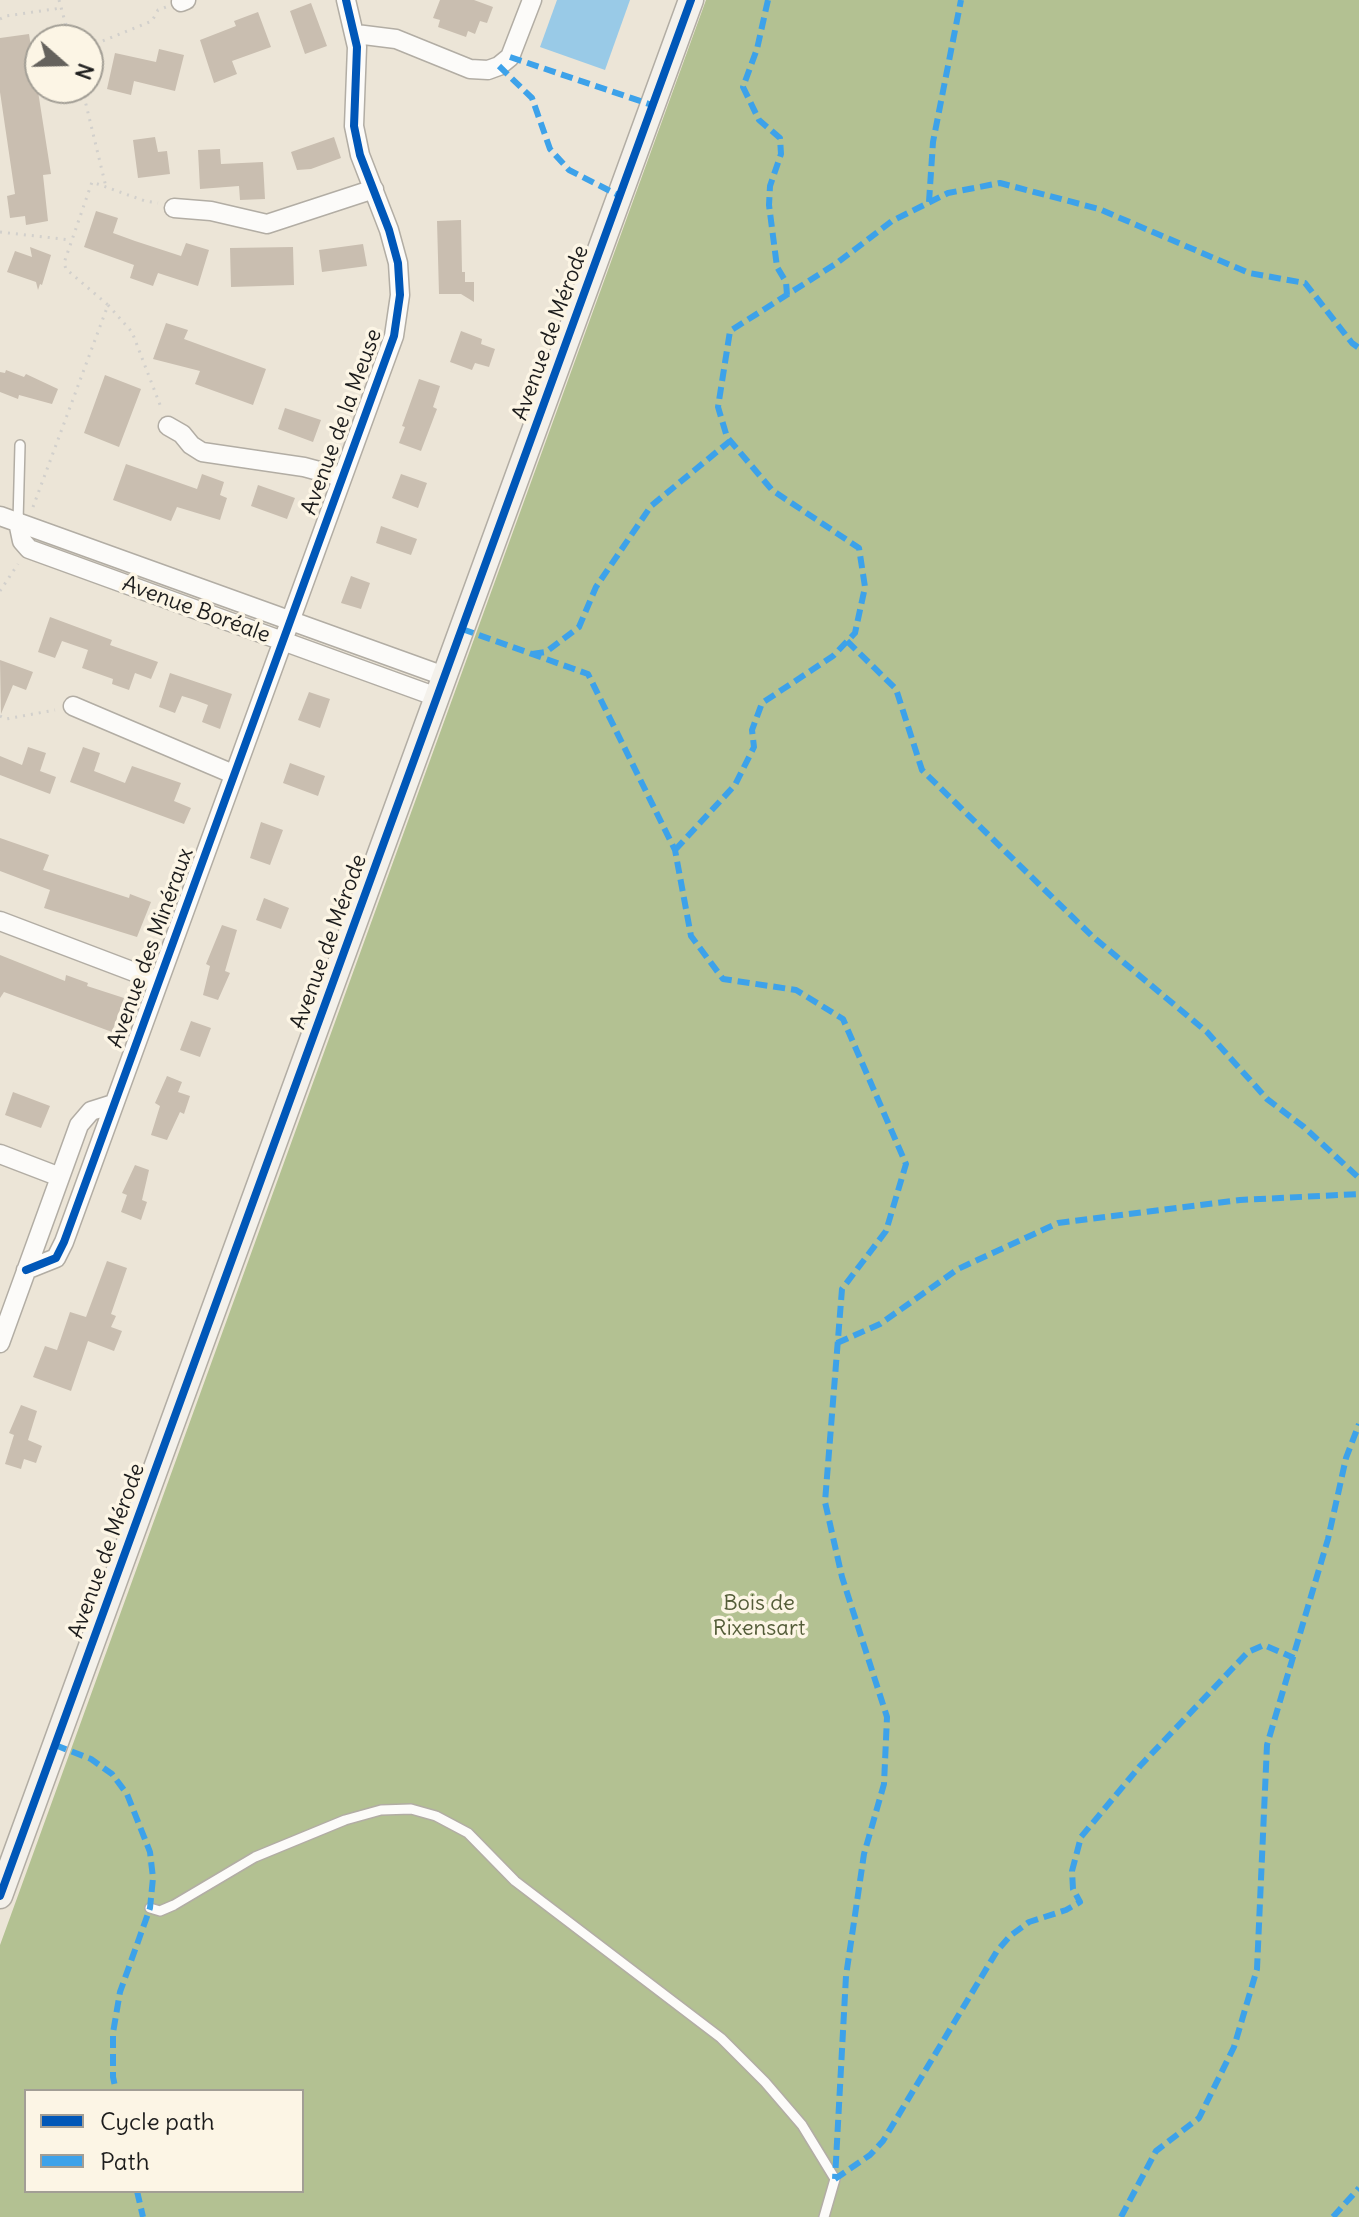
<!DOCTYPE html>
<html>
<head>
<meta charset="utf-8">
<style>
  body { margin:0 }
  #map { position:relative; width:1359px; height:2217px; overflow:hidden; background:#ece5d7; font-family:Delius,sans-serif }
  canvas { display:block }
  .legend { position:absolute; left:24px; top:2089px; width:280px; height:104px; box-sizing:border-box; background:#fcf5e5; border:2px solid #a29e95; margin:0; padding:10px 14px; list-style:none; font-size:24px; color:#1c1c1c }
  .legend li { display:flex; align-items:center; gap:16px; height:40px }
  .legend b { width:40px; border:2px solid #a29e95 }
  .north { position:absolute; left:24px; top:24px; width:80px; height:80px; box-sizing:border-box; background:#fcf5e5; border:2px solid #a29e95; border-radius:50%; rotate:110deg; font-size:22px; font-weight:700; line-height:32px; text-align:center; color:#1c1c1c }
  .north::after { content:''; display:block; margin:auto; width:28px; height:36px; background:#65625d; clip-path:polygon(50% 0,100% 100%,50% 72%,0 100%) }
</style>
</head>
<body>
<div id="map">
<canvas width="1359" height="2217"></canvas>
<ul class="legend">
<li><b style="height:10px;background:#0057b8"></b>Cycle path</li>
<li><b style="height:10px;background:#3da2ea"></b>Path</li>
</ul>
<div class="north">N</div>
</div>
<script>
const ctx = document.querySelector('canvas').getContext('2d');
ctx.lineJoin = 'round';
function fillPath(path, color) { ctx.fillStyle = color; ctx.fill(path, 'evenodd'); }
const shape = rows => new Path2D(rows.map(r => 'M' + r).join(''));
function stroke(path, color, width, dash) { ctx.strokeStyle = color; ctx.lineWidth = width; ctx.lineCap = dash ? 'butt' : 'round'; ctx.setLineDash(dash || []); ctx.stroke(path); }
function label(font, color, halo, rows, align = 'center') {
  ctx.font = font + ' Delius,sans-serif'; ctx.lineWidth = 7; ctx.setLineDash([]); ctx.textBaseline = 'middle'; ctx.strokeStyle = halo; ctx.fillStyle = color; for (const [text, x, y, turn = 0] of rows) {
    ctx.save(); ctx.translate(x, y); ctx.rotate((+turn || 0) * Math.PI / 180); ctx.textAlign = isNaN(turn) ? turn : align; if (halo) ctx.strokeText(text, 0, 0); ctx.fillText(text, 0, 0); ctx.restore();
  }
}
fillPath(shape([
  [706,0,1359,0,1359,2217,0,2217,0,1945],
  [26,2091,302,2091,302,2191,26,2191]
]), '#b3c192');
fillPath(shape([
  [557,0,630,0,605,70,540,47]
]), '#99cae7');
fillPath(shape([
  [440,0,474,0,493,7,487,23,480,21,475,34,468,31,466,37,438,27,440,20,433,18],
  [311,3,327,46,305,54,290,11],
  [258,12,271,47,232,61,237,74,214,83,200,40,236,26,234,21],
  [29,34,51,174,43,175,48,221,26,225,25,216,10,218,7,196,15,194,0,92,0,38],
  [159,49,184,55,175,91,134,81,131,95,107,89,115,53,156,62],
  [155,137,158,152,167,151,170,174,138,178,133,140],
  [334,137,341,158,311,169,297,170,291,152],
  [220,149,221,164,263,162,265,199,240,200,239,186,200,189,198,150],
  [96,211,118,218,113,233,135,241,181,256,186,243,209,250,198,286,158,273,153,286,130,278,134,265,84,247],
  [461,220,462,272,465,272,465,282,474,282,474,302,461,294,439,294,437,221],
  [363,244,367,266,322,272,319,250],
  [30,247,51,255,42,285,40,284,38,290,36,282,7,272,15,251,32,257],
  [293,247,294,285,231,287,230,248],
  [166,323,188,330,184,339,266,369,253,405,195,384,200,371,153,359],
  [461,331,482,339,481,344,495,349,489,367,475,363,472,370,450,362],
  [6,370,24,377,26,374,58,389,52,404,19,395,18,399,0,392,0,372,5,373],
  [105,375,141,389,119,447,84,433],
  [419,379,440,386,433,407,437,409,421,451,399,443,405,427,402,426],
  [285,408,321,420,313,442,278,429],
  [126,464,197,489,202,474,224,482,220,495,227,498,220,520,177,507,171,521,113,500],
  [401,474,427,483,418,508,392,498],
  [258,485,295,498,287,519,251,506],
  [381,526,417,539,411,555,376,543],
  [351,576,370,583,361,609,341,603],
  [50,617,112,640,110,645,158,662,151,679,135,673,129,690,112,684,113,679,82,668,88,650,62,641,55,658,38,652],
  [0,660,33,672,26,690,13,685,1,714],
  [170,673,232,694,220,729,202,722,208,705,195,700,182,696,175,713,159,707],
  [309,692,330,699,320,728,298,720],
  [28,747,46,753,40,771,56,777,50,794,0,775,0,756,22,765],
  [83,747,100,753,94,771,125,783,132,766,181,783,174,801,191,808,184,824,70,782],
  [290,763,325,776,318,796,283,783],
  [261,822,283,830,270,865,250,858],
  [0,838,49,855,43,870,129,898,130,894,151,902,137,937,44,908,50,890,0,871],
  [264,898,289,908,281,929,256,920],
  [222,925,237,930,225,971,230,973,218,1000,203,995,210,966,206,964],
  [0,955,65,981,66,975,88,983,87,986,124,998,112,1032,4,992,0,998],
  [191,1021,211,1028,200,1057,180,1050],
  [167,1076,182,1082,178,1092,190,1096,184,1114,180,1112,167,1140,151,1135,160,1106,155,1103],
  [13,1092,50,1106,41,1128,5,1115],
  [135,1165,149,1170,142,1200,147,1202,141,1220,121,1212,127,1195,122,1193],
  [107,1261,127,1268,111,1314,116,1316,111,1327,122,1331,114,1351,88,1341,71,1391,33,1377,45,1346,57,1350,70,1312,86,1317],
  [21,1405,37,1411,28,1440,42,1446,36,1463,24,1459,21,1469,5,1464,14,1435,9,1433]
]), '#c9beb0');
const lane = shape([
  [18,522,20,445],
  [150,1908,160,1911,174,1905,255,1857,345,1820,381,1810,411,1809,436,1816,468,1833,515,1881,721,2038,765,2082,802,2125,835,2179,824,2217]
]);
const street = shape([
  [181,2,186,0],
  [356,34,396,39,470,69,488,70,499,66,510,57,532,0],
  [174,208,211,211,267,224,374,189],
  [168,426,182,434,191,445,202,452,304,467,341,477],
  [0,516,444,676],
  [18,522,22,541,29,549,437,697],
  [73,706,233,774],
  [0,921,158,981],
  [0,1154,60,1177],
  [26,1270,56,1258,64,1242,394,336,400,295,398,263,389,230,360,155,354,126,357,47,346,0],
  [0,1343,79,1125,91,1111,113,1104]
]);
const secondary = shape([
  [0,1896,691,0]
]);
stroke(lane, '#b2ada4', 12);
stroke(street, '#b2ada4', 21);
stroke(secondary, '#b2ada4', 27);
stroke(shape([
  [59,0,70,40],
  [0,19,6,16,61,8],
  [88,47,152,21,158,10,166,7],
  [82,88,106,187],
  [0,232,71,240],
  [108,305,132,332,162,410],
  [33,507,108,305,66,269,64,263,92,182,145,201,158,203],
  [0,591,18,564],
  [0,716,6,719,55,710]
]), '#d2d0cc', 3, [2, 6]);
stroke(lane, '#fcfbf9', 9);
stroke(street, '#fcfbf9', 18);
stroke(secondary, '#f4f1eb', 24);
stroke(shape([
  [768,0,757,49,743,87,759,120,780,138,781,154,770,186,769,205,777,267,786,282,787,295],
  [510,57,652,105],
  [499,66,532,98,550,149,569,170,620,196],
  [929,202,933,142,961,0],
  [462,629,588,674,675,850,691,936,723,979,796,990,843,1019,906,1164,886,1231,842,1289,825,1502,842,1577,887,1717,884,1784,864,1854,846,1976,835,2179],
  [847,641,896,689,922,770,1092,936,1207,1032,1267,1099,1304,1127,1359,1178],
  [532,654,546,652,579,627,596,587,651,506,730,441],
  [675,850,735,785,754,747,752,730,762,703,833,656,855,633,865,587,859,548,772,490,727,437,718,407,730,331,837,263,892,221,948,193,1000,183,1099,209,1249,273,1305,283,1352,343,1359,348],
  [837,1343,880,1324,958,1269,1058,1223,1240,1200,1359,1194],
  [55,1745,91,1759,112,1774,127,1794,150,1852,153,1878,150,1908,120,1992,113,2033,113,2077,116,2091],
  [835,2179,870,2155,883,2141,997,1951,1010,1936,1029,1922,1066,1910,1080,1902,1073,1889,1072,1871,1081,1837,1140,1766,1248,1652,1264,1645,1294,1658],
  [137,2191,143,2217],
  [1121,2217,1156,2151,1199,2118,1234,2047,1257,1969,1267,1745,1328,1539,1346,1458,1359,1424],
  [1333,2217,1359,2188]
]), '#3da2ea', 6, [12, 6]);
stroke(shape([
  [26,1270,56,1258,64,1242,394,336,400,295,398,263,389,230,360,155,354,126,357,47,346,0],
  [0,1896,691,0]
]), '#0057b8', 8);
label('22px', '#1c1c1c', '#fcf5e5', [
  ["Avenue de Mérode",551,333,-70],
  ["Avenue de la Meuse",342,422,-70],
  ["Avenue Boréale",196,610,20],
  ["Avenue de Mérode",329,942,-70],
  ["Avenue des Minéraux",151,948,-70],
  ["Avenue de Mérode",107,1551,-70]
]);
label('22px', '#535c38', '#fcf5e5', [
  ["Bois de",759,1604],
  ["Rixensart",759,1629]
]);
</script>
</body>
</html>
